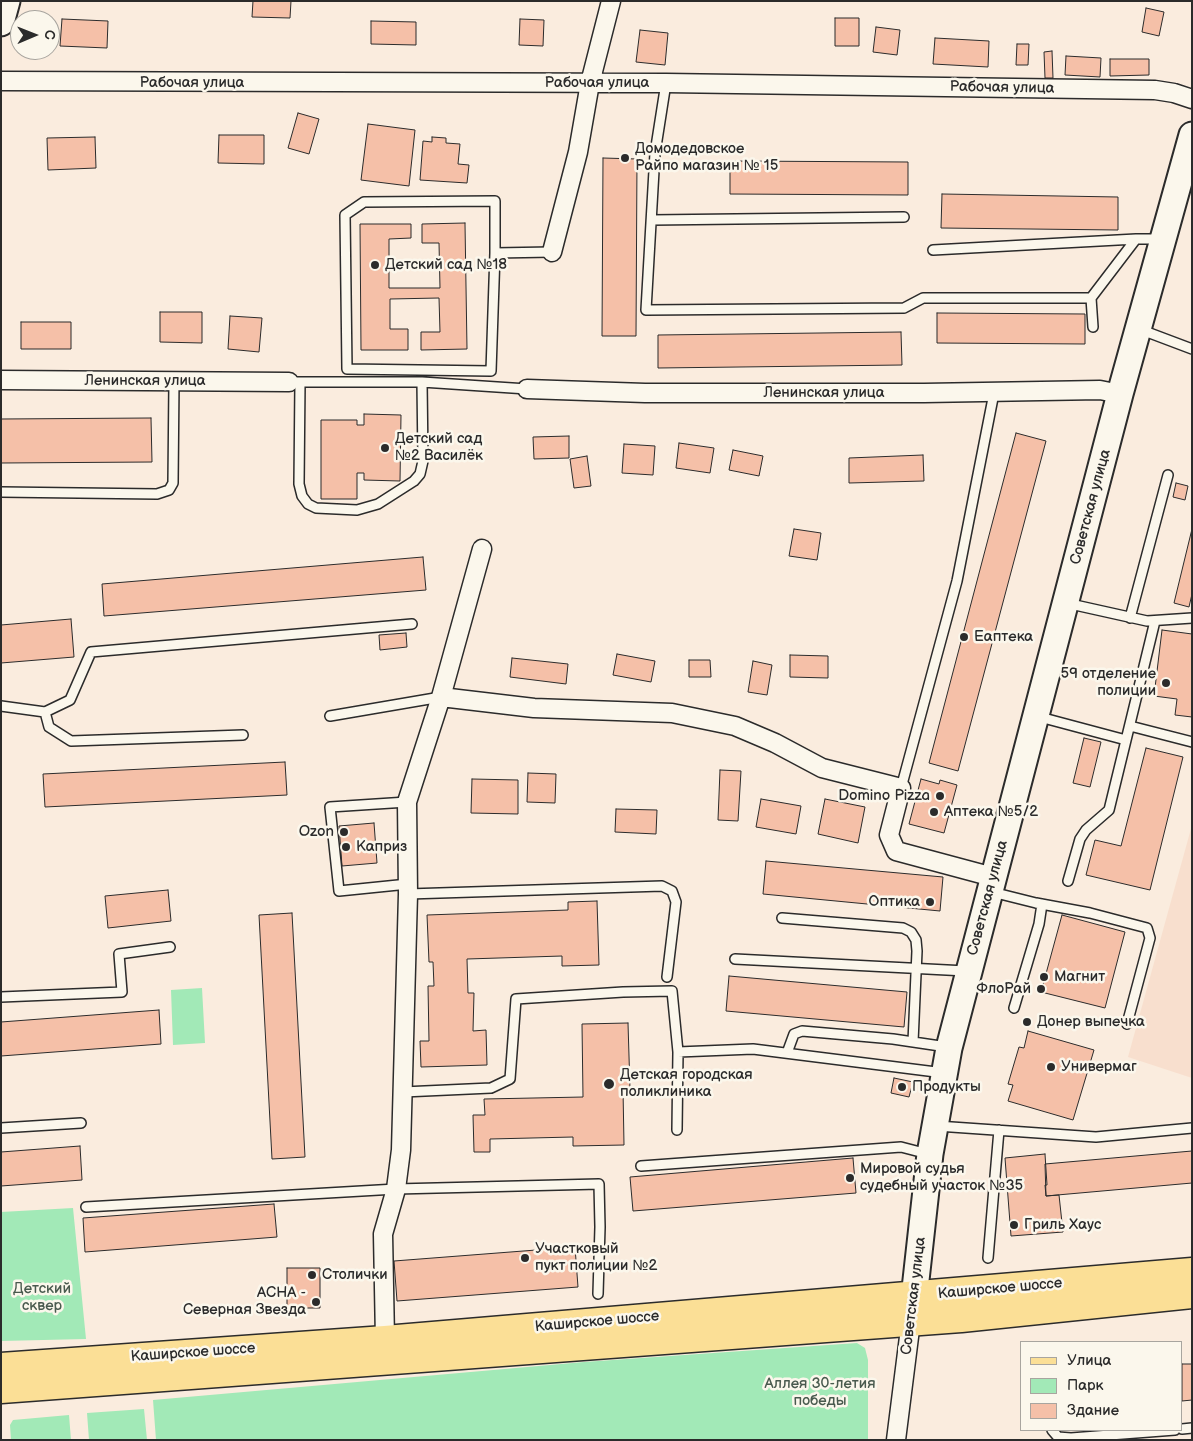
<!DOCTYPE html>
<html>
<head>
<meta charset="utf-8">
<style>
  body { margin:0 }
  #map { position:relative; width:1193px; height:1441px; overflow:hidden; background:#faecde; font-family:"Balsamiq Sans",sans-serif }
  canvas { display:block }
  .frame { position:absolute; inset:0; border:2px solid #2b2b2b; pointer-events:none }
  .legend { position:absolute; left:1020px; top:1341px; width:162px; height:90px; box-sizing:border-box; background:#fbf7ec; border:1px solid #a8a59f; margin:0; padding:6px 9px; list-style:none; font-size:15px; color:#2b2b2b }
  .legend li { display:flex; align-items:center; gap:10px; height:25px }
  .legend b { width:25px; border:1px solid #a8a59f }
  .north { position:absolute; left:10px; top:10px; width:50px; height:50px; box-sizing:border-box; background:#fbf7ec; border:1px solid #a8a59f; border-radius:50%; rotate:89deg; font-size:14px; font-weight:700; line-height:20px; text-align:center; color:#2b2b2b }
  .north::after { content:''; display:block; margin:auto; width:18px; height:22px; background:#2b2b2b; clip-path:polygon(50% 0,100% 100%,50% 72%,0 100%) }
</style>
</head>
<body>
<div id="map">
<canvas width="1193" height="1441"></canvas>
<div class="frame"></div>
<ul class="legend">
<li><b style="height:6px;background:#fbdf96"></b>Улица</li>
<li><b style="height:14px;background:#a2e9b7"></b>Парк</li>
<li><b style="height:14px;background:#f5c0a8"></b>Здание</li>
</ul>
<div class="north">С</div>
</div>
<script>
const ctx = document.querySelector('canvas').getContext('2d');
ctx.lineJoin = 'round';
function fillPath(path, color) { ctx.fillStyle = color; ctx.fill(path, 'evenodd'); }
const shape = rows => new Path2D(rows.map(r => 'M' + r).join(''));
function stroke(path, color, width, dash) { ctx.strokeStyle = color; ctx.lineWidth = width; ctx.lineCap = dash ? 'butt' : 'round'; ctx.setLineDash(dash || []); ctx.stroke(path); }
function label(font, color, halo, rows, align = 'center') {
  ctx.font = font + ' "Balsamiq Sans",sans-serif'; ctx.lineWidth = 5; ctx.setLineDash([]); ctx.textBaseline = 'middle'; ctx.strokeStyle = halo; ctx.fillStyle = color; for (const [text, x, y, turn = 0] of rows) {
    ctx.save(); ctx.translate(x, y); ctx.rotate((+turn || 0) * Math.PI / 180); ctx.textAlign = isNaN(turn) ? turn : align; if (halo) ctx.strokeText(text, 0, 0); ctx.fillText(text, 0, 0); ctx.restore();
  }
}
fillPath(shape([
  [1192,825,1192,1078,1128,1057]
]), '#f8dfce');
fillPath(shape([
  [202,988,205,1043,173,1045,171,990],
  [73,1208,86,1339,1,1341,1,1212],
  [857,1343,865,1348,868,1360,868,1440,156,1440,153,1400,584,1362],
  [144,1409,147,1440,89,1440,87,1413],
  [69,1415,71,1440,11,1440,10,1425,13,1420]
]), '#a2e9b7');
const building = shape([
  [253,1,291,1,290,18,252,17,253,1],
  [1146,8,1164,12,1159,36,1142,32,1146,8],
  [835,18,859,18,859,46,835,46,835,18],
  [62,19,108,21,107,48,60,46,62,19],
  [520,19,544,20,543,46,519,45,520,19],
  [371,21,416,22,416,45,371,44,371,21],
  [876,27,900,30,897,55,873,52,876,27],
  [640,30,668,33,665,65,636,62,640,30],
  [935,38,989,41,988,67,933,64,935,38],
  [1017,44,1029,44,1028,65,1016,65,1017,44],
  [1052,51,1053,78,1045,78,1044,52,1052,51],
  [1066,56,1101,58,1100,77,1065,75,1066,56],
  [1110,59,1149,59,1149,75,1110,76,1110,59],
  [298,113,319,119,309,154,288,148,298,113],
  [368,124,415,130,409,186,361,180,368,124],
  [219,135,264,135,264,164,218,163,219,135],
  [95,137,96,168,48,170,47,138,95,137],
  [432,137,446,138,446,143,460,144,458,164,469,165,467,183,420,180,423,141,432,142,432,137],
  [603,158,637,159,636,336,602,336,603,158],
  [730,161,908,162,908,195,730,194,730,161],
  [942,194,1118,197,1118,230,941,228,942,194],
  [465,223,467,349,421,350,421,332,440,332,439,298,390,299,390,329,408,329,408,350,361,350,360,224,411,224,411,238,389,239,389,288,440,288,439,243,422,243,422,224,465,223],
  [160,312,202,312,202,343,160,342,160,312],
  [937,313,1085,314,1085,344,937,343,937,313],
  [230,316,262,318,259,352,228,349,230,316],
  [21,322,71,322,71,349,21,349,21,322],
  [901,332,902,365,658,368,658,335,901,332],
  [364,414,401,415,400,481,364,480,364,473,357,473,357,499,321,499,321,420,357,420,357,425,364,425,364,414],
  [151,418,152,462,1,463,1,419,151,418],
  [1016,433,1046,441,958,771,929,763,1016,433],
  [569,436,569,458,534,459,533,437,569,436],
  [679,443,714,448,710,473,676,468,679,443],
  [624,444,655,446,653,475,622,473,624,444],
  [733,450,763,456,759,476,729,470,733,450],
  [923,455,924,481,849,483,849,458,923,455],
  [587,456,591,486,574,488,570,459,587,456],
  [1176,483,1188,486,1185,500,1173,497,1176,483],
  [794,529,821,533,817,560,789,556,794,529],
  [1192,529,1192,594,1189,607,1174,603,1192,529],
  [423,557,426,590,104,616,102,584,423,557],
  [71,619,74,657,1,663,1,625,71,619],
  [1162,630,1192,634,1192,717,1175,715,1177,699,1154,696,1162,630],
  [406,633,407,647,380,650,379,635,406,633],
  [617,654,655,661,651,682,613,675,617,654],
  [790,655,828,656,828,678,790,677,790,655],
  [512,658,568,664,566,684,510,677,512,658],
  [689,660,710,660,711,677,689,677,689,660],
  [753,661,772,665,767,695,748,692,753,661],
  [1084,738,1101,742,1090,787,1073,783,1084,738],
  [1146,748,1183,757,1150,890,1086,875,1095,840,1121,846,1146,748],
  [285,762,287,795,45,807,43,774,285,762],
  [720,770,741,771,738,821,718,820,720,770],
  [528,773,556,774,555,803,527,802,528,773],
  [472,779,518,780,518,814,471,813,472,779],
  [921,779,939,784,940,780,957,785,944,833,909,824,921,779],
  [761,799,801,806,796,834,756,827,761,799],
  [825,799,865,807,858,843,818,834,825,799],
  [616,809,657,810,656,834,615,832,616,809],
  [374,823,377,863,342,866,339,826,374,823],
  [766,861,943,877,940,911,763,894,766,861],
  [168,890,171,921,108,928,105,896,168,890],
  [597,901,599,965,562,966,562,956,467,959,468,993,474,993,473,1031,486,1030,487,1065,421,1067,420,1041,429,1041,428,986,434,986,433,962,429,962,427,915,568,910,568,902,597,901],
  [292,913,305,1157,272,1159,259,915,292,913],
  [1062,915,1125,932,1105,1008,1041,992,1062,915],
  [729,976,907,992,904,1027,726,1011,729,976],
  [159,1010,161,1044,1,1056,1,1022,159,1010],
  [628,1023,630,1089,623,1089,624,1145,573,1146,573,1137,490,1139,490,1152,474,1152,473,1115,485,1115,484,1099,583,1097,582,1024,628,1023],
  [1028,1031,1094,1050,1073,1120,1008,1101,1013,1085,1008,1084,1019,1047,1024,1048,1028,1031],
  [894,1078,913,1082,909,1097,891,1093,894,1078],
  [80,1146,82,1180,1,1186,1,1152,80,1146],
  [1192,1151,1192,1183,1046,1196,1045,1164,1192,1151],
  [1045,1154,1047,1185,1045,1185,1046,1196,1059,1195,1063,1232,1011,1236,1005,1158,1045,1154],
  [853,1158,856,1193,633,1211,630,1177,853,1158],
  [274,1204,277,1237,85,1252,83,1218,274,1204],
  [575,1247,578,1287,397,1301,394,1261,575,1247],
  [287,1268,320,1268,320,1308,287,1308,287,1268],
  [1182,1364,1192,1364,1192,1400,1182,1401,1182,1364]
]);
fillPath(building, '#f5c0a8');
stroke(building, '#2b2b2b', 1);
const lane = shape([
  [666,83,655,153,646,310,904,308,923,298,1091,298],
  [652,220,904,217],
  [933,250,1136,239],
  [495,253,495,201,364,202,345,215,347,369,491,371,495,253,552,252],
  [1093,327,1091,298,1136,239,1162,239],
  [1139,329,1192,349],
  [295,382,422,382,527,389],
  [300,382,299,484,302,496,308,504,316,508,357,510,378,504,414,481,420,474,423,461,422,382],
  [1,492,157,494,169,490,173,483,174,381],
  [1066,603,1147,621,1192,618],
  [1130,618,1168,475],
  [1,706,45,712,49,727,71,741,243,735],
  [45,712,70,700,91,652,412,624],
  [330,716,441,697],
  [1036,716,1126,740],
  [1130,726,1192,742],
  [901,788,957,581,994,393],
  [407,802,330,807,339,891,408,884],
  [1068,881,1080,839,1086,830,1109,810,1155,621],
  [992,892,1036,903,1090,913,1147,928,1150,938,1127,1024],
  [408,894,662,886,672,891,676,902,667,977],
  [782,918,903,928,911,932,916,940,917,951,913,1042],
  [735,959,966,971],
  [1,997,122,992,119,954,170,947],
  [1014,1008,1039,924,1042,904],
  [787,1053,794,1034,802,1031,893,1039,947,1047],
  [403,1092,491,1088,510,1079,516,999,623,992,672,991,678,1052],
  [937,1126,1096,1137,1192,1128],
  [1,1128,81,1123],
  [677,1130,678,1052,753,1049,944,1073],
  [641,1166,901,1147,928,1154],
  [86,1207,396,1189,599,1184,600,1227,598,1294],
  [988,1258,999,1130],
  [1182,1429,1192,1428],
  [1052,1430,1058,1437,1071,1438,1175,1430]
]);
const street = shape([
  [1,81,666,83,1155,90,1174,93,1192,99],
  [552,252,578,152,590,83,611,1],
  [1,380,289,382],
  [527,389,645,393,924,393,1100,390,1120,394],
  [441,697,534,708,672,713,735,726,775,743,822,768,901,788,889,835,896,851,993,877],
  [385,1340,383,1234,396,1189,401,1150,408,894,407,802,441,697,482,549],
  [896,1440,911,1321]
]);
const secondary = shape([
  [1,23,7,1],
  [912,1316,930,1154,949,1048,1120,394,1192,135]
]);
const primary = shape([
  [1,1367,385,1340,1192,1272],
  [1,1389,961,1318,1192,1294]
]);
stroke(lane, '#2b2b2b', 12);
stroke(street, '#2b2b2b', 21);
stroke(secondary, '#2b2b2b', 29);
stroke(primary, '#2b2b2b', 31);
stroke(lane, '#fbf7ec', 9);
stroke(street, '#fbf7ec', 18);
stroke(secondary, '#fbf7ec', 25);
stroke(primary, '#fbdf96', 28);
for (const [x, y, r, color] of [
  [625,158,5,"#2b2b2b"],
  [375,265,5,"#2b2b2b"],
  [385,448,5,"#2b2b2b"],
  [964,637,5,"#2b2b2b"],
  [1166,683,5,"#2b2b2b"],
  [940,796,5,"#2b2b2b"],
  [934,812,5,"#2b2b2b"],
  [344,832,5,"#2b2b2b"],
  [346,847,5,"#2b2b2b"],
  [930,902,5,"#2b2b2b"],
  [1044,977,5,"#2b2b2b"],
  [1041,989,5,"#2b2b2b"],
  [1027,1022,5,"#2b2b2b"],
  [1051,1067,5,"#2b2b2b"],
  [609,1084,6,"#2b2b2b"],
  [902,1087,5,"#2b2b2b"],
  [850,1178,5,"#2b2b2b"],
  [1014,1225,5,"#2b2b2b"],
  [525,1258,5,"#2b2b2b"],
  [312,1275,5,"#2b2b2b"],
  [316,1302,5,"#2b2b2b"]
]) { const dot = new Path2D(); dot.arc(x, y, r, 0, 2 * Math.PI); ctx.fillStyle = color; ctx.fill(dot); stroke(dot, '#fbf7ec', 2); }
label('15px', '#2b2b2b', '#fbf7ec', [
  ["Рабочая улица",192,83],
  ["Рабочая улица",597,83],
  ["Рабочая улица",1002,88,1],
  ["Ленинская улица",145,381],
  ["Ленинская улица",824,393],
  ["Советская улица",1091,507,-75],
  ["Советская улица",988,898,-75],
  ["Каширское шоссе",1000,1289,-5],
  ["Советская улица",914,1296,-83],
  ["Каширское шоссе",597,1322,-5],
  ["Каширское шоссе",193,1353,-4]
]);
label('15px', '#2b2b2b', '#fbf7ec', [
  ["Домодедовское",635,149],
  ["Райпо магазин № 15",635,166],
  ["Детский сад №18",385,265],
  ["Детский сад",395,439],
  ["№2 Василёк",395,456],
  ["Еаптека",974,637],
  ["59 отделение",1156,674,"right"],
  ["полиции",1156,691,"right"],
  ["Domino Pizza",930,796,"right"],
  ["Аптека №5/2",944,812],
  ["Ozon",334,832,"right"],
  ["Каприз",356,847],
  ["Оптика",920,902,"right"],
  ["Магнит",1054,977],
  ["ФлоРай",1031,989,"right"],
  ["Донер выпечка",1037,1022],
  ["Универмаг",1061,1067],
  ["Детская городская",620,1075],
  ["поликлиника",620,1092],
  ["Продукты",912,1087],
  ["Мировой судья",860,1169],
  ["судебный участок №35",860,1186],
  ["Гриль Хаус",1024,1225],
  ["Участковый",535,1249],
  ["пукт полиции №2",535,1266],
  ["Столички",322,1275],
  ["АСНА -",306,1293,"right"],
  ["Северная Звезда",306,1310,"right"]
], 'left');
label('15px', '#495a4e', '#fbf7ec', [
  ["Детский",42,1289],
  ["сквер",42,1306],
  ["Аллея 30-летия",820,1384],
  ["победы",820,1401]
]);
</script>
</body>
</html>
